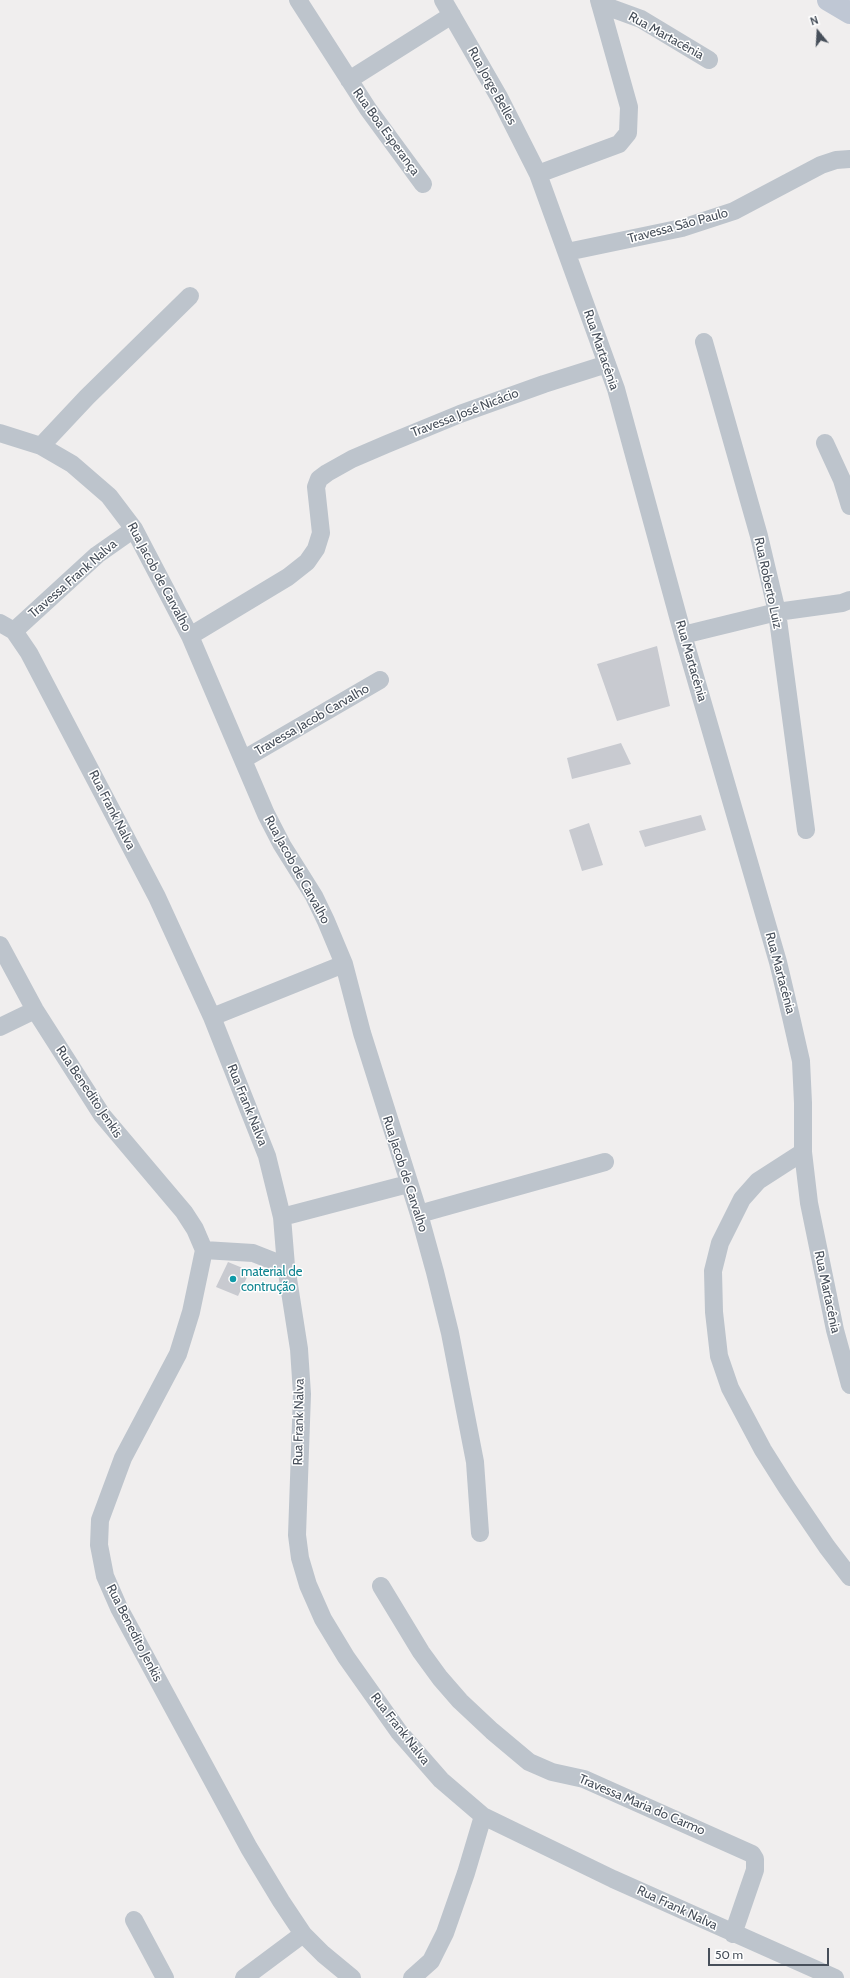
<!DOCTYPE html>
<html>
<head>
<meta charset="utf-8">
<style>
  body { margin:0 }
  #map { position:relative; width:850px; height:1978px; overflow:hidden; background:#f0eeee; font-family:Cabin,sans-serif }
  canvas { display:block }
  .north { position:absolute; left:798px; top:12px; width:40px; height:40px; -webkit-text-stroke:3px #fff; paint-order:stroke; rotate:342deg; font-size:11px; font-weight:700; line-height:16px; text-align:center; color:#474f5a }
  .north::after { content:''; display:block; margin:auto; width:14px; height:18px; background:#474f5a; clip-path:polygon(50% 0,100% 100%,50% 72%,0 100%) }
  .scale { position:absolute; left:708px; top:1948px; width:121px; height:18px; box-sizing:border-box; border:2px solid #474f5a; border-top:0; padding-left:5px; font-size:12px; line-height:14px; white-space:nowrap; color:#474f5a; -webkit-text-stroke:3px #fff; paint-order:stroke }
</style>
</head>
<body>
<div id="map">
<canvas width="850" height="1978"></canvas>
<div class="north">N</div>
<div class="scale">50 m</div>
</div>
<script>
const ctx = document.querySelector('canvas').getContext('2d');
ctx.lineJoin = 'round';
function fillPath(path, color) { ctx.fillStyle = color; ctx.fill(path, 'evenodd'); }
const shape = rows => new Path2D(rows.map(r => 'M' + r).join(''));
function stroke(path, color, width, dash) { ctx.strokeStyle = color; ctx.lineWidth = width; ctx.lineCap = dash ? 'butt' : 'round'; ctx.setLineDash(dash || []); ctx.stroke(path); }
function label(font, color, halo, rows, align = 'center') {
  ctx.font = font + ' Cabin,sans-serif'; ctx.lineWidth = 3; ctx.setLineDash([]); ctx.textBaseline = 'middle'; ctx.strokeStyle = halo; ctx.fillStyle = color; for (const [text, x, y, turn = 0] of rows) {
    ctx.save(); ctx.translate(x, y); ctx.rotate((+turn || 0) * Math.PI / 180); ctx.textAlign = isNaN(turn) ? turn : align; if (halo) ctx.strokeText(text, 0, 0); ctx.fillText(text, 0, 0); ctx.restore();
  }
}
fillPath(shape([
  [657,646,670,706,617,721,597,664],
  [621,743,631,764,572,779,567,758],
  [701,815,706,830,645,847,639,831],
  [589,823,603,865,582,871,569,830],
  [228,1262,250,1271,238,1296,216,1287]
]), '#c8cad0');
stroke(shape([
  [298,0,368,109,423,184],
  [443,0,499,97,538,174,616,389,683,635,778,962,791,1017,801,1061,803,1103,803,1152,809,1203,835,1330,850,1385],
  [600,4,641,19,709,60],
  [349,80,452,15],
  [538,174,619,144,628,133,629,107,599,0],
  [567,252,682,228,734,211,821,165,836,160,850,159],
  [704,342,759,536,777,612,806,830],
  [0,433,41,446,72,464,109,496,134,529,190,636,266,814,282,845,314,896,326,921,344,964,362,1033,419,1214,435,1272,450,1333,475,1462,480,1533],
  [825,443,842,480,850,506],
  [41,446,87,397,190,296],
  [0,623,14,631,29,653,157,897,212,1017,267,1156,282,1217,286,1266,299,1349,302,1394,297,1535,300,1558,308,1585,323,1619,346,1657,399,1732,441,1780,483,1816,613,1879,835,1978],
  [14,631,97,555,134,529],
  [683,635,777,612,842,603,850,600],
  [190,636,288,577,307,562,316,549,321,533,316,487,319,479,327,473,352,459,387,444,460,414,544,384,607,364],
  [244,759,380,680],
  [0,945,35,1010,102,1115,184,1212,195,1229,204,1250,191,1312,178,1354,123,1458,100,1520,99,1545,105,1576,119,1608,249,1848,281,1901,303,1934,323,1954,352,1978],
  [212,1017,344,964],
  [0,1027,35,1010],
  [803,1152,758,1181,742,1199,720,1243,713,1271,714,1312,719,1356,730,1388,763,1450,787,1488,827,1547,850,1577],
  [419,1214,605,1162],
  [282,1217,408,1184],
  [204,1250,253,1253,286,1266],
  [381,1586,421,1652,440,1678,460,1701,492,1731,529,1762,552,1772,584,1779,752,1854,755,1859,755,1870,733,1934],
  [134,1920,165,1978],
  [244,1978,303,1934],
  [412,1978,431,1961,445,1933,466,1873,483,1816]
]), '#bdc4cc', 18);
stroke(shape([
  [828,0,850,13]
]), '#bfc7d4', 22);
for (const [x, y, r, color] of [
  [233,1279,4,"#0f9aa8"]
]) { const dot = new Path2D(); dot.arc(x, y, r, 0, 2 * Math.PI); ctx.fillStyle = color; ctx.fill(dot); stroke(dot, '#fff', 1.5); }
label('13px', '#474f5a', '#fff', [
  ["Rua Martacênia",666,36,29],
  ["Rua Jorge Belles",492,86,61],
  ["Rua Boa Esperança",386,132,54],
  ["Travessa São Paulo",678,226,-15],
  ["Rua Martacênia",601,350,71],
  ["Travessa José Nicácio",465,413,-21],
  ["Rua Jacob de Carvalho",159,577,62],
  ["Travessa Frank Nalva",73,579,-41],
  ["Rua Roberto Luiz",768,583,78],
  ["Rua Martacênia",691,661,74],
  ["Travessa Jacob Carvalho",312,720,-30],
  ["Rua Frank Nalva",112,810,63],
  ["Rua Jacob de Carvalho",297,870,61],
  ["Rua Martacênia",780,973,75],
  ["Rua Benedito Jenkis",89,1092,56],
  ["Rua Frank Nalva",247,1105,68],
  ["Rua Jacob de Carvalho",405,1174,72],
  ["Rua Martacênia",827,1292,78],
  ["Rua Frank Nalva",299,1422,-89],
  ["Rua Benedito Jenkis",134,1633,63],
  ["Rua Frank Nalva",400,1729,52],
  ["Travessa Maria do Carmo",642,1805,23],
  ["Rua Frank Nalva",677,1908,25]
]);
label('13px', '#0d838f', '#fff', [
  ["material de",241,1272],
  ["contrução",241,1287]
], 'left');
</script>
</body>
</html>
